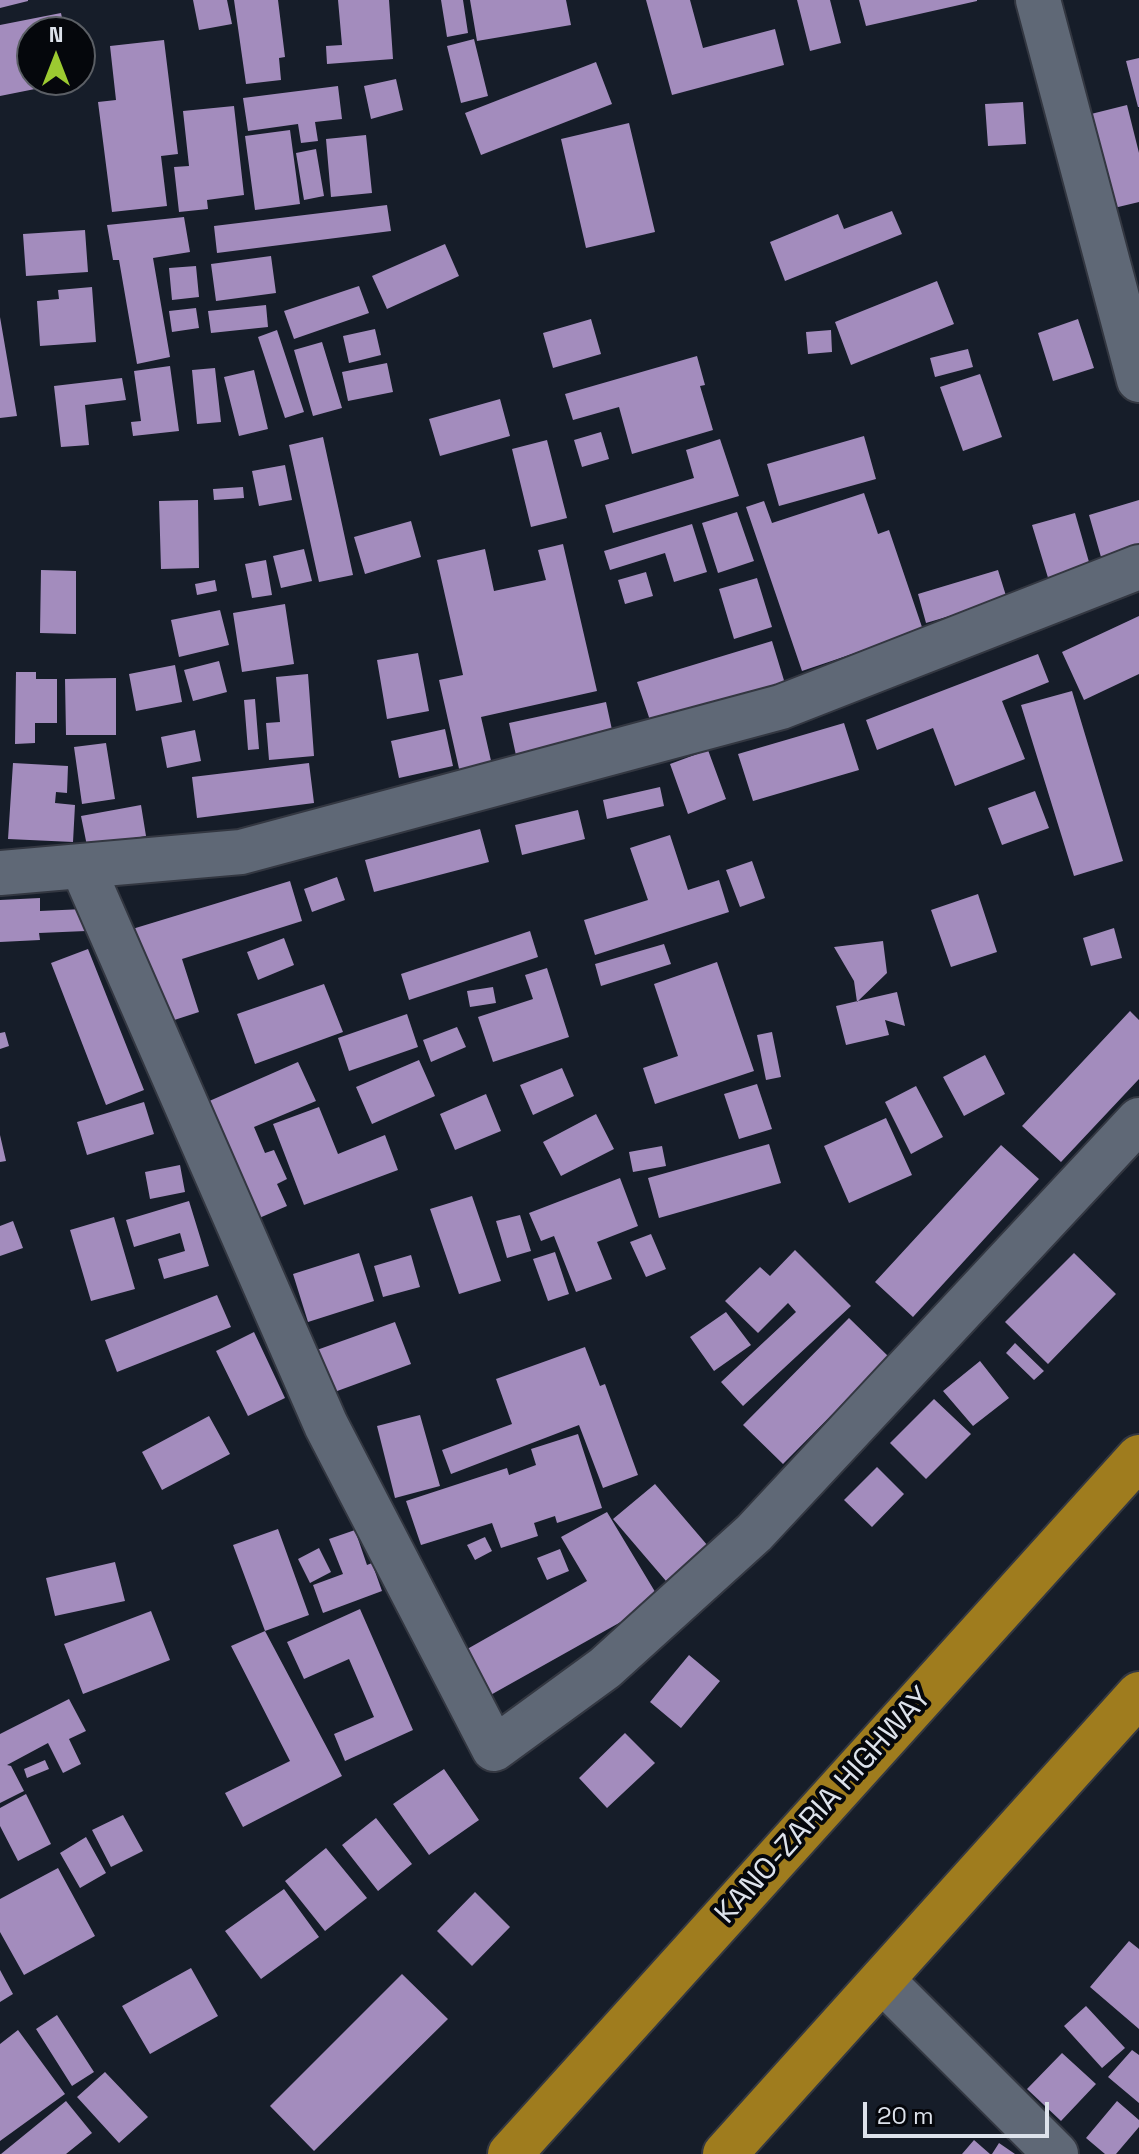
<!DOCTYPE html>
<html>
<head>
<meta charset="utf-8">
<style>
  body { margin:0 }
  #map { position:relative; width:1139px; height:2154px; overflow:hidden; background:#161d29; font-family:"Space Grotesk",sans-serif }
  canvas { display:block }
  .north { position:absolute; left:16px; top:16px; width:80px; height:80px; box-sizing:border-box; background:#05070c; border:2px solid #5b5f65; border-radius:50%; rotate:0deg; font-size:22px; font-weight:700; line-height:32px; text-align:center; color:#dde2eb }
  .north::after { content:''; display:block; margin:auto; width:28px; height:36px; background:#9cca31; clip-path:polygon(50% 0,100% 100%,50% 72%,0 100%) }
  .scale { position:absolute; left:863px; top:2102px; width:186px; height:36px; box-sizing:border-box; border:4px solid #dde2eb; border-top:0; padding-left:10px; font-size:24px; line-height:28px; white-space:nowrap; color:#dde2eb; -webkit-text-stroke:6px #05070c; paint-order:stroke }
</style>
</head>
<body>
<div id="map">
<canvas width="1139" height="2154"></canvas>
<div class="north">N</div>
<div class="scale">20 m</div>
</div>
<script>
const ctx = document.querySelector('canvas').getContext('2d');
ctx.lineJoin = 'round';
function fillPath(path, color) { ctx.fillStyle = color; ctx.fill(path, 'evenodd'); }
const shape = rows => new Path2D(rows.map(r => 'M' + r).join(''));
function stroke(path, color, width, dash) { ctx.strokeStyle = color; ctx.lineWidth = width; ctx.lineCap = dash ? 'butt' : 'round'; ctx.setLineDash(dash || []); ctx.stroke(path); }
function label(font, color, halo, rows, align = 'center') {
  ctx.font = font + ' "Space Grotesk",sans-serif'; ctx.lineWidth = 8; ctx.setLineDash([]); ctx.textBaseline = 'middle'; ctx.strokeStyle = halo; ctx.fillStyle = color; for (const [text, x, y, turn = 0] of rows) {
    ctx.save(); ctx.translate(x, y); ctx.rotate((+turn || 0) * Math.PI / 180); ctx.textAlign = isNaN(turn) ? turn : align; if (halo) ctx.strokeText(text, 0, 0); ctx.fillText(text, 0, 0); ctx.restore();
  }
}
fillPath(shape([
  [0,0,28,0,28,1,0,8],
  [193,0,227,0,232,24,199,30],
  [234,0,278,0,285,57,279,58,281,80,246,84],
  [338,0,389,0,393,59,327,64,326,46,342,45],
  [441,0,463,0,468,33,447,37],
  [470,0,566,0,571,25,477,41],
  [646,0,690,0,703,48,775,29,784,65,672,95],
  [797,0,830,0,841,43,810,51],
  [859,0,977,0,977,1,866,26],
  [61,13,65,32,32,32,32,80,75,81,0,96,0,25],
  [474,39,488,96,461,103,447,46],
  [164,40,178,154,161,156,167,206,112,212,98,102,116,100,110,46],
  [1139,58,1139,107,1138,107,1126,61],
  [596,62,612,104,481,155,465,113],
  [396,79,403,110,371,119,364,86],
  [338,86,342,119,315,122,318,141,301,143,298,124,248,131,243,98],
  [1023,102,1026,144,988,146,985,104],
  [1127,105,1139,153,1139,202,1114,208,1091,114],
  [234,106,244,195,207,200,208,209,179,212,174,167,189,166,183,111],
  [629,123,655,232,586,248,561,139],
  [290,130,300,204,255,210,245,136],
  [366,135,372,193,331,197,326,139],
  [316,149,324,196,304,200,296,153],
  [387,205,391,231,217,253,214,226],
  [892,211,902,234,785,281,770,242,838,214,844,229],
  [184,217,190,252,153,258,170,357,137,364,119,260,113,260,107,225],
  [85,230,88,272,26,276,23,234],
  [445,244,459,276,387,309,372,276],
  [271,256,276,293,216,301,211,264],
  [196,266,199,297,172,300,169,268],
  [937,281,954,324,851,365,835,322],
  [359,286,369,313,294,339,284,311],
  [92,287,96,342,40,346,37,301,59,299,58,290],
  [266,305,268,327,211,333,208,311],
  [196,308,199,328,172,332,169,311],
  [0,317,17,416,0,418],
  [591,319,601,354,553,368,543,333],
  [1078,319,1094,368,1053,381,1038,333],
  [375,329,381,355,349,363,343,336],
  [277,330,304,412,285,418,258,337],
  [831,330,832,352,808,354,806,332],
  [322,342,342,408,313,416,294,350],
  [968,349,973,367,935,377,930,358],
  [697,356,705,385,700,386,713,430,632,454,619,407,573,420,565,394],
  [387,363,393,392,348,401,342,372],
  [170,366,179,431,133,436,131,422,141,421,134,371],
  [215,368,221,422,197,424,192,370],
  [254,370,268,429,239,436,224,377],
  [980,374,1002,437,963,451,940,387],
  [122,378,126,400,85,405,89,445,61,447,54,386],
  [500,399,510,436,440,456,429,419],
  [601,432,609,459,582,467,574,440],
  [864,436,876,479,779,506,767,464],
  [323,437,353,575,319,582,289,445],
  [720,439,739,496,613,533,605,505,694,478,686,450],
  [547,440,567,518,531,527,512,449],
  [285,465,292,500,259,506,252,471],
  [243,487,244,498,214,500,213,489],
  [864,493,878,534,889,530,923,630,802,671,746,507,764,501,772,523],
  [198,500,199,568,161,569,159,501],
  [1139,500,1139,546,1101,557,1089,515],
  [737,512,754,561,718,573,702,523],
  [1075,513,1091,569,1049,581,1032,525],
  [411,521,421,557,365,574,354,537],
  [692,524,707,572,674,582,665,553,610,570,604,551],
  [563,544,597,691,481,717,492,765,460,773,439,680,463,675,437,560,485,549,494,591,546,580,538,550],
  [304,549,312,581,281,588,273,556],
  [266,560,272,595,252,598,245,564],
  [41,570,76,571,76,634,40,633],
  [998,570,1007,599,926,623,918,594],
  [646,572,653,596,625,604,618,580],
  [757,578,772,627,734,639,719,589],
  [215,580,217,591,197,595,195,584],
  [285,604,294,664,242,672,233,613],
  [220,610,229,645,179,657,171,620],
  [1139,616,1139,674,1084,700,1062,652],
  [772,641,786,687,653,729,637,682],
  [418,653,429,711,387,719,377,660],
  [1038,654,1049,682,1002,701,1025,759,955,786,933,728,877,750,866,720],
  [219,661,227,692,193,701,184,670],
  [175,665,182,702,136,711,129,674],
  [16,672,36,672,36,679,57,679,57,723,35,723,35,743,15,744],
  [308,674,314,756,269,760,266,723,280,722,276,677],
  [116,678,116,735,66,735,65,679],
  [1072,691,1123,861,1074,876,1021,705],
  [255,699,259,749,248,750,244,700],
  [606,702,614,739,517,760,509,723],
  [844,723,859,770,753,801,738,754],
  [445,729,453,766,399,778,391,741],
  [195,730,201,761,167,768,161,737],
  [106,743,115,799,82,804,74,747],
  [708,750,726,799,688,814,670,764],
  [13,763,68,766,67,793,56,792,55,803,75,805,73,842,8,839],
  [309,763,314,803,197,818,192,777],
  [660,787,664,806,607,819,603,800],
  [1035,791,1049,828,1002,845,988,808],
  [141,805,146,836,87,846,81,816],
  [578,810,585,839,522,855,515,825],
  [480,829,489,862,374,892,365,860],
  [670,835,688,890,719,880,729,912,595,955,584,920,648,900,630,848],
  [752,861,765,898,740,907,726,870],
  [337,877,345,900,312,912,304,889],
  [290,881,302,921,182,959,199,1012,162,1024,129,930],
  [978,894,997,952,951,967,931,910],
  [40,898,40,911,84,909,86,931,39,933,40,940,0,942,0,900],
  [1114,928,1122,958,1091,966,1083,938],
  [530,931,538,957,409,1000,401,974],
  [284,938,294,965,258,980,247,952],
  [883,941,887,973,857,1002,854,981,834,947],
  [664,944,671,964,601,986,595,964],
  [88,949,144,1090,106,1105,51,963],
  [717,962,754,1071,655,1104,643,1068,678,1056,654,984],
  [547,968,569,1037,493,1062,478,1017,533,999,525,975],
  [324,984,343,1032,255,1064,237,1014],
  [493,987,496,1003,470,1007,467,991],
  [897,992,905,1026,885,1020,889,1035,846,1045,836,1006],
  [1130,1011,1139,1020,1139,1079,1061,1162,1022,1126],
  [407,1014,418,1047,349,1071,338,1038],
  [457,1027,466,1047,431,1062,423,1040],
  [5,1032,9,1046,0,1049,0,1033],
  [772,1032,781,1077,766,1080,757,1035],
  [985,1055,1005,1094,964,1116,943,1077],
  [419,1060,435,1096,372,1124,356,1087],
  [298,1062,316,1101,254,1127,265,1153,274,1150,287,1179,277,1184,287,1206,250,1222,198,1106],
  [562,1068,574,1096,533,1115,520,1085],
  [757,1084,772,1129,739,1139,724,1094],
  [916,1086,943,1137,911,1154,885,1102],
  [486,1094,501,1131,455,1150,440,1114],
  [144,1102,154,1134,87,1155,77,1122],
  [319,1107,338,1154,385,1135,398,1170,304,1205,273,1124],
  [596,1114,614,1149,561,1176,543,1142],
  [886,1118,912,1175,849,1203,824,1146],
  [0,1135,6,1161,0,1162],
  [769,1144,781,1183,659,1218,648,1178],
  [1001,1145,1039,1179,913,1317,875,1282],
  [662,1146,666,1166,633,1172,629,1152],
  [180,1165,185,1192,150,1199,145,1172],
  [620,1178,638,1226,597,1242,612,1279,576,1292,554,1236,541,1241,529,1213],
  [472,1196,501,1281,459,1294,430,1209],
  [189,1201,209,1266,164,1279,158,1259,185,1251,180,1233,134,1247,126,1220],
  [520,1215,531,1251,507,1258,496,1221],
  [114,1217,135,1289,91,1301,70,1230],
  [13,1221,23,1248,0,1256,0,1226],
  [651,1234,666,1269,646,1277,630,1242],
  [795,1250,851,1306,743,1406,721,1382,796,1312,788,1303,758,1333,725,1301,760,1267,770,1276],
  [555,1252,569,1294,548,1301,533,1259],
  [359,1253,374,1301,308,1322,293,1274],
  [1074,1253,1116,1294,1048,1364,1005,1322],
  [411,1255,420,1287,383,1297,374,1266],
  [217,1295,231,1327,117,1372,105,1340],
  [726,1312,751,1345,714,1371,690,1337],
  [849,1318,889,1357,783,1464,743,1425],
  [395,1322,411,1364,329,1394,314,1351],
  [254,1332,285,1398,248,1416,216,1351],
  [1015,1343,1044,1371,1034,1380,1006,1353],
  [585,1347,600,1386,605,1384,638,1475,603,1488,579,1425,451,1474,442,1450,512,1424,496,1379],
  [980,1361,1009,1398,973,1426,943,1391],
  [934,1399,971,1434,926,1479,890,1443],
  [420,1415,440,1486,395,1498,377,1426],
  [209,1416,230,1454,162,1490,142,1452],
  [578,1434,602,1508,557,1523,555,1516,534,1523,538,1536,501,1548,492,1523,421,1545,406,1501,507,1468,509,1475,536,1465,531,1449],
  [877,1467,904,1494,872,1527,844,1500],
  [655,1484,708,1546,666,1581,613,1519],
  [607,1512,660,1600,487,1697,462,1652,587,1581,561,1537],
  [278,1529,309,1615,265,1631,233,1545],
  [355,1530,367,1565,372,1563,382,1591,323,1613,313,1585,343,1574,329,1539],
  [485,1537,492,1551,475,1560,467,1545],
  [319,1548,331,1572,310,1583,298,1559],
  [560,1549,569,1571,547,1580,537,1558],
  [115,1562,125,1601,55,1616,46,1578],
  [360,1609,413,1730,345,1761,334,1734,374,1717,349,1659,304,1679,287,1642],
  [151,1611,170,1660,83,1694,64,1644],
  [265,1631,342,1776,243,1827,225,1793,290,1761,231,1646],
  [689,1655,720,1681,681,1728,650,1702],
  [69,1699,86,1731,69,1739,81,1764,63,1773,48,1743,7,1765,11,1766,24,1791,0,1803,0,1734],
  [625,1733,655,1763,607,1808,579,1778],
  [45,1760,49,1769,27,1778,24,1769],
  [444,1769,479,1820,429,1855,393,1804],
  [26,1794,51,1844,18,1861,0,1826,0,1808],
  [123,1815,143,1851,111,1867,92,1830],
  [376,1818,412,1864,378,1891,342,1845],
  [86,1837,106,1873,80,1888,60,1853],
  [326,1848,367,1898,325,1931,285,1881],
  [58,1868,95,1936,24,1975,0,1932,0,1899],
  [284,1889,319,1937,261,1979,225,1931],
  [475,1892,510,1927,472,1966,437,1931],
  [1129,1941,1139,1949,1139,2029,1090,1987],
  [191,1968,218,2016,150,2054,122,2006],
  [0,1970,13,1994,0,2002],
  [402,1974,448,2019,314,2151,270,2106],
  [1086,2006,1125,2048,1102,2068,1064,2026],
  [57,2015,94,2072,72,2086,36,2029],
  [18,2030,65,2094,0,2141,0,2044],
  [1132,2050,1139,2055,1139,2103,1108,2077],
  [1062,2053,1096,2084,1061,2121,1027,2089],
  [105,2072,148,2117,119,2143,77,2097],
  [66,2101,92,2133,66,2154,1,2154],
  [1117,2101,1139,2120,1139,2127,1116,2154,1105,2154,1086,2138],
  [974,2140,990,2154,962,2154],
  [999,2143,1015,2154,992,2154]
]), '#a38cbd');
const minor = shape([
  [1038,0,1139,380],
  [82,866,326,1425,494,1749,605,1668,754,1533,1139,1120],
  [0,873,241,852,781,707,1139,567],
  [882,1980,1056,2154]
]);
const trunk = shape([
  [510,2154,1139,1457],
  [725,2154,1139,1694]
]);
stroke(minor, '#333741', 48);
stroke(trunk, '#333741', 48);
stroke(minor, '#5f6876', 44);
stroke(trunk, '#9f7c1e', 44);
label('30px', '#dde2eb', '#05070c', [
  ["KANO-ZARIA HIGHWAY",824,1806,-48]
]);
</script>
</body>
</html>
